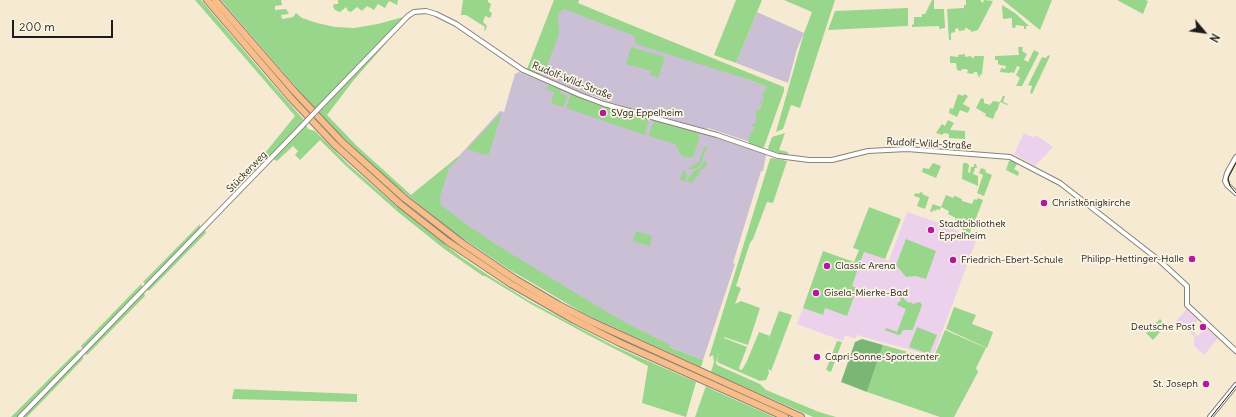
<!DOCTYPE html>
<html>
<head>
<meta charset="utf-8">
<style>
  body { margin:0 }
  #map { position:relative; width:1236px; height:417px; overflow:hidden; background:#f6ead2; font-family:Delius,sans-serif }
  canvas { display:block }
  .north { position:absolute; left:1184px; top:12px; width:40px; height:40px; -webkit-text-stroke:3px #fcf5e5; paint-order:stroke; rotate:119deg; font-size:11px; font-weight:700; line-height:16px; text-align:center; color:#1c1c1c }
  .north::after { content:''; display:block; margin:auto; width:14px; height:18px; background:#1c1c1c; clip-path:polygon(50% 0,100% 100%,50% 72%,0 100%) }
  .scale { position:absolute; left:12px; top:20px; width:101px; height:18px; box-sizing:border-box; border:2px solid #1c1c1c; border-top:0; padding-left:5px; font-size:12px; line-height:14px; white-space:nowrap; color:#1c1c1c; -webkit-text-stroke:3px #fcf5e5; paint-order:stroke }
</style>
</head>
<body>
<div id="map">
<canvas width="1236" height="417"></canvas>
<div class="north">N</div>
<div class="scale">200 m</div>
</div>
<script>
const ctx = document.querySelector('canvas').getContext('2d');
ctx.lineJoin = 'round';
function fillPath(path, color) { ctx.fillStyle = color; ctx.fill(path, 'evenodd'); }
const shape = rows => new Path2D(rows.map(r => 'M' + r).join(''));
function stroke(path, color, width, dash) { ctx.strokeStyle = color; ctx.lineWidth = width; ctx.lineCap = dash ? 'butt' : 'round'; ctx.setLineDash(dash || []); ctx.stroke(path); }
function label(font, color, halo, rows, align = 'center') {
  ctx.font = font + ' Delius,sans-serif'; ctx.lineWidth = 3.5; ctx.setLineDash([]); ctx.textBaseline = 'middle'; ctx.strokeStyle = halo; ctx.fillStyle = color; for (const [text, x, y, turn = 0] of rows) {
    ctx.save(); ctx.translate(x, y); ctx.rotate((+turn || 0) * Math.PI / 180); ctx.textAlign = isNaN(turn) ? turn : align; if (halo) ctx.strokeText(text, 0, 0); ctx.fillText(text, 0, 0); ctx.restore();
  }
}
fillPath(shape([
  [1024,133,1034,138,1036,135,1053,147,1035,166,1014,154],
  [907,212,948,226,976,241,935,351,929,355,857,335,855,339,845,335,843,341,797,324,803,308,822,315,825,308,857,288,852,286,864,252,889,261],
  [1187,309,1198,320,1190,329,1198,336,1206,328,1218,338,1204,355,1194,346,1194,336,1185,327,1181,326,1176,321]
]), '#ebd1ec');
fillPath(shape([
  [560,5,780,92,762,146,708,128,706,129,609,102,591,95,590,97,534,73],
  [757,12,804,33,797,49,788,83,736,63],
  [519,72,569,93,569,95,571,96,569,99,649,121,652,117,724,137,723,140,759,152,766,155,763,171,761,171,733,263,735,264,703,360,669,347,610,321,411,195,459,156,500,111,504,112,515,74]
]), '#cbbfd6');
fillPath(shape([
  [195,0,201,0,268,79,304,120,270,157,268,156,245,181,243,180,295,116],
  [210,0,212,0,298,100,345,149,395,194,463,247,500,272,586,322,629,343,795,417,792,417,624,342,579,320,516,284,461,247,399,199,340,146,305,110],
  [221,0,281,0,282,5,275,6,275,10,286,9,289,14,281,15,282,19,293,17,296,13,302,18,317,23,335,27,354,28,378,24,403,17,318,106,321,109,387,40,387,42,353,81,327,115,357,146,411,195,459,156,459,158,449,168,440,197,441,205,467,225,500,247,592,303,628,324,670,345,669,347,703,360,701,367,585,314,510,270,452,231,389,180,335,130,309,102],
  [338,0,398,0,397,5,389,1,385,8,378,4,374,10,367,6,362,11,357,7,351,12,348,11,346,7,340,12,335,10,333,7,334,4,338,4],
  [463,0,488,0,488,2,491,4,489,11,492,13,490,18,485,16,483,22,487,26,485,31,484,30,485,27,466,15,461,15],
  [554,0,579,0,578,3,636,27,784,87,784,91,764,147,762,148,750,144,748,141,751,132,753,132,755,127,752,126,753,124,755,124,757,118,755,117,757,109,760,110,762,104,759,103,760,101,763,102,764,96,762,95,763,92,765,92,767,87,750,80,639,45,635,42,635,36,567,10,564,9,561,11,558,15,559,34,545,71,541,74,537,75,527,69],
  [736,0,762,0,736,63,714,55],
  [784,0,835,0,800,108,791,105,783,129,776,132,804,33,812,12],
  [932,0,934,0,934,9,944,9,945,28,939,29,939,26,912,27,912,25,914,24,914,17,922,17,922,14,925,14],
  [966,0,980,0,983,3,984,0,993,1,978,30,971,32,971,30,969,30,967,28,965,28,965,30,959,31,958,28,955,29,955,32,951,33,951,40,949,40,947,9,964,8,964,5,966,5],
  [1003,0,1052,0,1040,30],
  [1117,0,1145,0,1148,1,1143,14],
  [1002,5,1015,13,1029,26,1026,26,1026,29,1024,29,1024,26,1016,25,1015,28,1013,28,1012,26,1012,18,1003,19],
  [908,8,908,26,828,30,835,11],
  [631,47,665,57,658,78,650,75,651,71,626,64],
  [1018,47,1023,47,1022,51,1027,54,1024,60,1028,62,1034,50,1039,53,1022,86,1016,86,1020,78,1016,75,1020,67,1017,66,1014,73,1011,72,1010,73,1000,72,1001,68,1005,69,1006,66,1000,65,998,64,998,60,995,60,995,56,1019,55],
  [965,54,965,57,971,56,972,58,974,58,974,56,984,56,982,74,980,75,979,78,977,72,974,72,973,74,967,73,968,70,965,69,962,69,961,71,957,70,956,63,950,63,950,56,958,57,958,55],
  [1048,55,1050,56,1032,94,1030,93,1032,86,1028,85,1042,57,1046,58],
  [549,85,561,89,560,93,568,96,563,107,551,103,554,92,545,89],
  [569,93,595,104,649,119,645,135,566,108,570,96,569,95],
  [958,94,963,96,964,94,968,96,963,104,970,108,968,113,960,110,957,117,949,113,950,108,953,109],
  [1003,96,1005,96,1003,102,1008,104,1007,105,1000,102,997,111,996,111,993,119,985,116,986,114,976,108,981,98,984,99,984,103,990,105,993,101,1000,102],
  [502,112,489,154,485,155,467,149],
  [655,120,697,132,699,134,699,139,693,157,690,158,682,156,675,144,649,136,650,130],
  [948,120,954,123,950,130,965,131,965,139,949,138,949,134,944,133,942,135,936,133,942,124,945,126],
  [306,125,308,129,315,131,348,164,397,207,461,257,491,277,526,299,574,325,616,347,696,382,686,417,642,403,648,366,590,336,531,304,485,276,483,276,443,248,398,212,346,166,320,140,300,160,295,155,298,151,293,146,277,161,273,159],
  [785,133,779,150,788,152,787,156,769,150,768,148,772,137],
  [705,146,707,147,700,166,694,169,687,169,685,172,687,176,685,181,680,180,683,171,698,163],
  [772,158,787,161,773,203,767,202,753,239,750,243,736,286,741,288,735,304,741,301,760,308,748,345,724,337,724,338,747,347,739,368,739,369,742,370,747,361,759,332,770,336,766,346,779,311,792,315,771,371,768,369,769,373,766,380,760,381,719,363,717,361,719,352,716,362,717,365,760,384,766,390,819,412,836,417,813,417,711,372,714,362,713,355,709,357,770,159],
  [707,161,705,168,700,170,699,174,691,183,687,182,689,177,694,171,701,167,703,162],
  [1009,161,1012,161,1017,164,1014,169,1019,172,1018,176,1006,170],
  [933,163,941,166,936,178,922,172,923,168,929,169],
  [963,163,967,163,969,165,968,172,970,173,971,167,974,167,974,164,976,164,977,168,975,168,973,174,978,176,978,186,962,179],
  [981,168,986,170,985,172,992,175,984,196,977,193,983,175,979,173],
  [920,192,923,193,922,194,929,197,925,209,917,206,920,198,914,196,915,193,919,194],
  [946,195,953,198,954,196,955,196,962,199,962,201,972,204,974,199,977,200,978,198,983,200,973,226,969,225,968,227,971,228,970,234,976,236,975,238,962,233,963,230,962,229,964,223,955,220,956,218,948,214,949,211,941,207,940,210,937,209,936,211,934,210,932,212,930,211,933,204,941,207],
  [869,207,901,219,885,259,864,252,852,286,857,288,847,316,825,308,823,315,803,308,823,251,854,262,859,250,853,248],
  [200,224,200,229,146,285,143,282],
  [206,231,206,233,150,290,148,291,147,289,203,232],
  [636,231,652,236,650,246,633,241],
  [906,239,936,251,926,279,915,276,906,277,896,265],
  [141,284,143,288,85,348,82,348,81,346],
  [144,293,145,296,87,355,85,354,85,353],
  [902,296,904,296,904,299,909,303,911,302,912,304,920,302,922,305,913,329,912,330,903,330,900,335,898,335,885,330,886,328,897,332,906,309,897,305,898,302,900,302,901,299,899,298],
  [954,307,976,315,972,324,993,332,987,348,946,329],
  [1160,319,1166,325,1153,340,1146,333],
  [917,327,937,335,929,354,909,347],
  [945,330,986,348,976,368,978,372,954,417,940,417,867,392,883,345,933,359],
  [837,341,842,342,831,372,826,370],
  [79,349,80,353,17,417,11,417],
  [83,356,83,359,27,417,23,417],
  [706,386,713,390,774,417,695,417],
  [234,389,357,394,357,402,232,399]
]), '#98d68b');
fillPath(shape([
  [862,339,883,345,867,392,841,382,855,342]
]), '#7ab777');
const minor = shape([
  [321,106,408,16,414,12,426,11,436,14,456,24,523,70,580,95,604,104,717,135,778,156,809,160,832,160,868,151,907,149,1010,157,1060,183,1160,261,1187,286,1187,305,1236,351],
  [1236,157,1227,173,1225,181,1227,185,1236,193],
  [20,417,302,126],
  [1210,417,1236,385]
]);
const highway = shape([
  [207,0,290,97,334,144,400,204,447,241,511,284,574,320,620,343,785,417],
  [215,0,294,91,342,142,404,198,462,243,515,279,559,305,590,321,801,417]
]);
stroke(minor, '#898377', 6);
stroke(highway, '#898377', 8);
stroke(minor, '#fff', 4);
stroke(highway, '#f8bd89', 6);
stroke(shape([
  [1236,163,1228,178,1230,186,1236,193],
  [1211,417,1236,386]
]), '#1c1c1c', 1);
const minorBridge = shape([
  [302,126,321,106]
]);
stroke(minorBridge, '#898377', 6, []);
stroke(minorBridge, '#fff', 4);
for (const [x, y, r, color] of [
  [603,113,4,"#b5179e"],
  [1044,203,4,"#b5179e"],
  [931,230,4,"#b5179e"],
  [1192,259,4,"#b5179e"],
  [953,260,4,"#b5179e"],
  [827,266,4,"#b5179e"],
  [816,293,4,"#b5179e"],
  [1203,327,4,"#b5179e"],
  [817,357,4,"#b5179e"],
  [1206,384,4,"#b5179e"]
]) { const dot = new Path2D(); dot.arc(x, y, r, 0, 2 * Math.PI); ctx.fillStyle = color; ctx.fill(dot); stroke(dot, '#fcf5e5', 1.5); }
label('10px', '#1c1c1c', '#fcf5e5', [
  ["Rudolf-Wild-Straße",572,81,22],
  ["Rudolf-Wild-Straße",929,144,3],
  ["Stückerweg",247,172,-46]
]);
label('10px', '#1c1c1c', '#fcf5e5', [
  ["SVgg Eppelheim",611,113],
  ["Christkönigkirche",1052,203],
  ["Stadtbibliothek",939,224],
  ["Eppelheim",939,236],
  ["Philipp-Hettinger-Halle",1184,259,"right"],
  ["Friedrich-Ebert-Schule",961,260],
  ["Classic Arena",835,266],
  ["Gisela-Mierke-Bad",824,293],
  ["Deutsche Post",1195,327,"right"],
  ["Capri-Sonne-Sportcenter",825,357],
  ["St. Joseph",1198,384,"right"]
], 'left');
</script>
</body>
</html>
